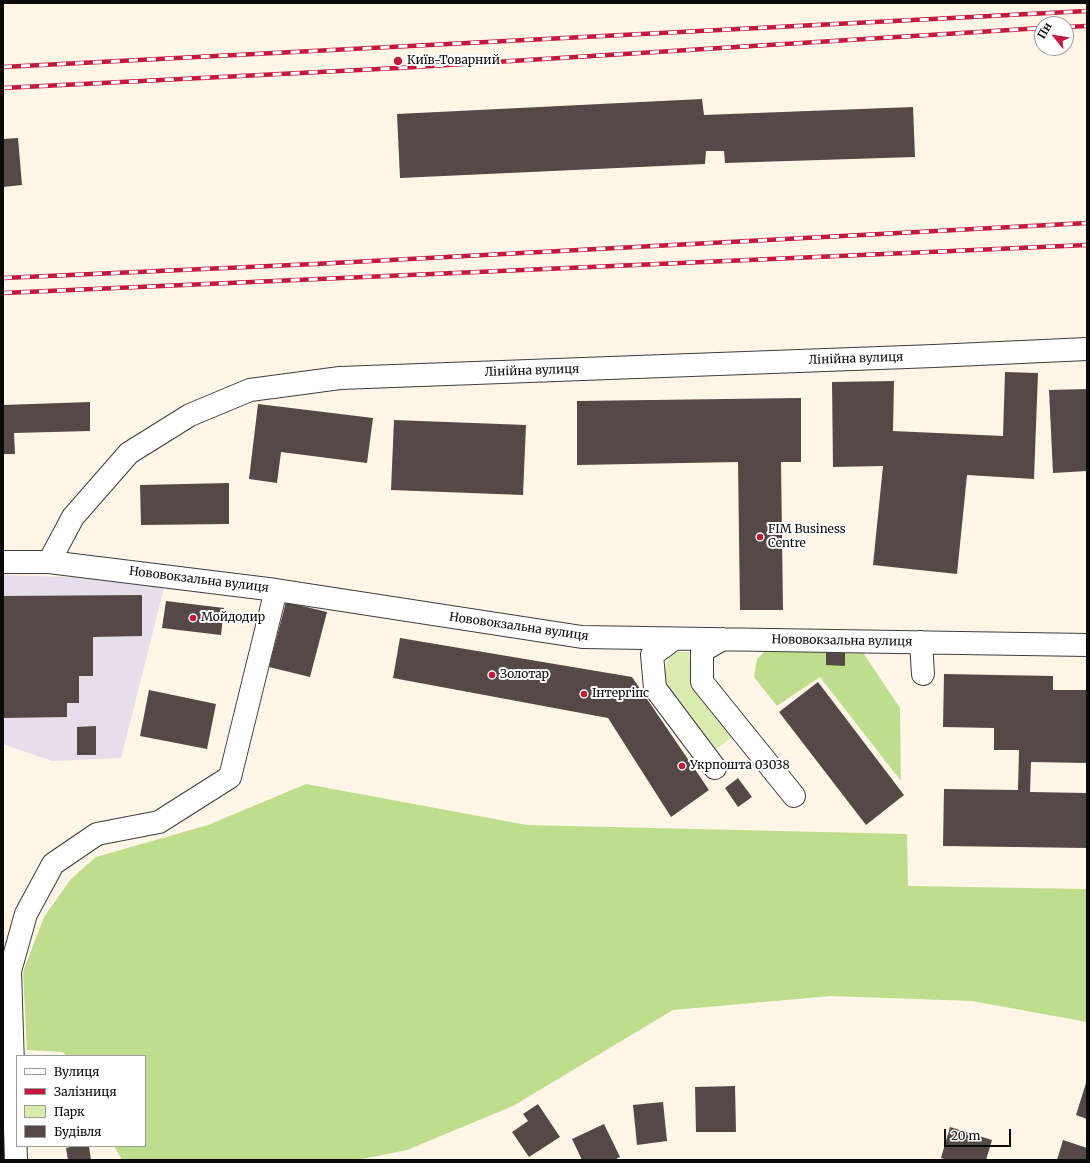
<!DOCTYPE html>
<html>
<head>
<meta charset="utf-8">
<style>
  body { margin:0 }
  #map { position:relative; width:1090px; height:1163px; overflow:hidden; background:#fff6e8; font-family:Merriweather,serif }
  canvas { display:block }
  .frame { position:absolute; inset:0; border:4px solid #0a0a0a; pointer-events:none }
  .legend { position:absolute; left:16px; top:1055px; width:130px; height:92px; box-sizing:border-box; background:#fff; border:1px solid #9d9d9d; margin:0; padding:5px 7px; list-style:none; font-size:12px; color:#0a0a0a }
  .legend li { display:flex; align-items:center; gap:8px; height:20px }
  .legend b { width:20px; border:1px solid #9d9d9d }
  .north { position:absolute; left:1034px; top:16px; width:40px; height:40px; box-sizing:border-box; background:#fff; border:1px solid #9d9d9d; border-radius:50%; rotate:300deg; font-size:11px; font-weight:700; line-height:16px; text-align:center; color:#0a0a0a }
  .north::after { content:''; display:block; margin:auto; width:14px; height:18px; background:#c4183d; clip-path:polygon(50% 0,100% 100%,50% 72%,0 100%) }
  .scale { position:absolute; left:944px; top:1129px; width:67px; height:18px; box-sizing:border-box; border:2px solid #0a0a0a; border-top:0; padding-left:5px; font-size:12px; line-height:14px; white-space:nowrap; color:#0a0a0a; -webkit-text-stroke:3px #fff; paint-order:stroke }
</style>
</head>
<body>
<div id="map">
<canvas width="1090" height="1163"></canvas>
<div class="frame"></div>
<ul class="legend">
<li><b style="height:5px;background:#fff"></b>Вулиця</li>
<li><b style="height:5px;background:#c4183d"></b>Залізниця</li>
<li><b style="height:11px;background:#d9ecaf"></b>Парк</li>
<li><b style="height:11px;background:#544946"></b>Будівля</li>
</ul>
<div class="north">Пн</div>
<div class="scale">20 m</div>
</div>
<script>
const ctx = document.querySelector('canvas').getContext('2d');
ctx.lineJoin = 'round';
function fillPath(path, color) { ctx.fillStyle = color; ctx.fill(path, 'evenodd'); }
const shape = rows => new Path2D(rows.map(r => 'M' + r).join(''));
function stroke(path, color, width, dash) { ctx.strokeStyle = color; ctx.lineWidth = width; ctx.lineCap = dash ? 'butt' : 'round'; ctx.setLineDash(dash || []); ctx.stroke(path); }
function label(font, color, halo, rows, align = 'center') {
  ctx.font = font + ' Merriweather,serif'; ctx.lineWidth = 4; ctx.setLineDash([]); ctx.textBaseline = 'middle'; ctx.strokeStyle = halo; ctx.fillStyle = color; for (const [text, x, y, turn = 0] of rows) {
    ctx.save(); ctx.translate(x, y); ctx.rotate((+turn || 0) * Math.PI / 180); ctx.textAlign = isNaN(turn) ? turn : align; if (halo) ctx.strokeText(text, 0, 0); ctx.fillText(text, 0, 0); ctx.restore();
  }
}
fillPath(shape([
  [3,575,166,580,121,758,52,761,3,744]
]), '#e7ddeb');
fillPath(shape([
  [678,652,689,652,692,683,733,736,712,753,665,681,665,669,669,657]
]), '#d9ecaf');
fillPath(shape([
  [769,647,860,648,900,708,901,781,820,677,777,706,754,677,757,659],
  [306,784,527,825,907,834,908,886,1087,889,1087,1022,972,1001,831,996,673,1010,513,1106,407,1150,357,1160,122,1160,114,1146,145,1146,145,1056,66,1056,63,1052,27,1050,23,972,44,917,70,880,96,857,208,825]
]), '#bfde8d');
fillPath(shape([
  [702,99,704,115,913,107,915,157,725,163,724,151,706,151,705,164,400,178,397,114],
  [18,138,22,185,3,187,3,139],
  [1005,372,1038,373,1034,479,967,475,957,574,873,565,883,466,833,467,832,382,894,381,893,431,1003,436],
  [1087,389,1087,471,1053,473,1049,390],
  [801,398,801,462,781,462,783,610,740,610,738,462,577,465,577,401],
  [90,402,90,431,14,433,15,454,3,454,3,405],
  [258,404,373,418,367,463,281,452,277,483,249,479],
  [394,420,526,425,523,495,391,490],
  [229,483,229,524,141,525,140,485],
  [142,595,142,636,93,637,93,676,79,676,79,703,67,703,67,717,3,718,3,596],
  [166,601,224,608,221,635,162,628],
  [286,602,327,612,310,677,269,667],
  [400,638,632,677,709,790,671,817,608,718,393,678],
  [826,653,845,653,845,666,826,665],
  [944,674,1053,676,1053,690,1087,690,1087,763,1031,762,1030,792,1087,793,1087,848,943,846,944,789,1018,790,1019,750,994,750,994,728,943,727],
  [818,682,904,795,866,825,779,712],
  [149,690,216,704,207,749,140,736],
  [96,726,96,755,77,755,77,727],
  [738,778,752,797,738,807,725,788],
  [1087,1080,1087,1119,1076,1115],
  [735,1086,736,1132,696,1132,695,1087],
  [663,1102,667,1141,637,1145,633,1105],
  [538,1104,560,1137,529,1157,512,1132,528,1121,523,1114],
  [604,1124,620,1157,614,1160,582,1160,572,1139],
  [950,1127,992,1140,986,1160,948,1160,941,1158],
  [1063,1140,1087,1148,1087,1160,1057,1160],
  [75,1146,89,1146,91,1160,68,1160,66,1148]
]), '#544946');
const minor = shape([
  [3,562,49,562,276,590,582,637,1087,645],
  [49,562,73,517,129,453,190,415,250,390,340,378,934,356,1087,349],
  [674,639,652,655,655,688,715,768],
  [723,639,702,651,702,682,794,796],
  [921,642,923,674],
  [16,1160,10,971,26,914,53,864,97,834,159,822,230,777,276,590]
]);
stroke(minor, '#3d3d3d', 24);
stroke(minor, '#fff', 22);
const rail = shape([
  [1066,27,1087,26],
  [3,67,1087,11],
  [3,88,399,68,1042,28],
  [3,278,315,264,1087,223],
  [3,293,1087,245]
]);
stroke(rail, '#c4183d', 4.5);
stroke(rail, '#fff', 3, [9]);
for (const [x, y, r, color] of [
  [398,61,5,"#c4183d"],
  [760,537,4,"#c4183d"],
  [193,618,4,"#c4183d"],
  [492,675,4,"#c4183d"],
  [584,694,4,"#c4183d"],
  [682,766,4,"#c4183d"]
]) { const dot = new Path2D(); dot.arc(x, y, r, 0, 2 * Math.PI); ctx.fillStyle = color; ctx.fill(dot); stroke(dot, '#fff', 1.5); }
label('12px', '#0a0a0a', '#fff', [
  ["Київ-Товарний",407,61],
  ["FIM Business",768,530],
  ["Centre",768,544],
  ["Мойдодир",201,618],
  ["Золотар",500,675],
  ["Інтергіпс",592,694],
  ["Укрпошта 03038",690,766]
], 'left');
label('12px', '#0a0a0a', '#fff', [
  ["Лінійна вулиця",856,359,-2],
  ["Лінійна вулиця",532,371,-2],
  ["Нововокзальна вулиця",199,580,7],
  ["Нововокзальна вулиця",519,627,8],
  ["Нововокзальна вулиця",842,641,1]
]);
</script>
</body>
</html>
